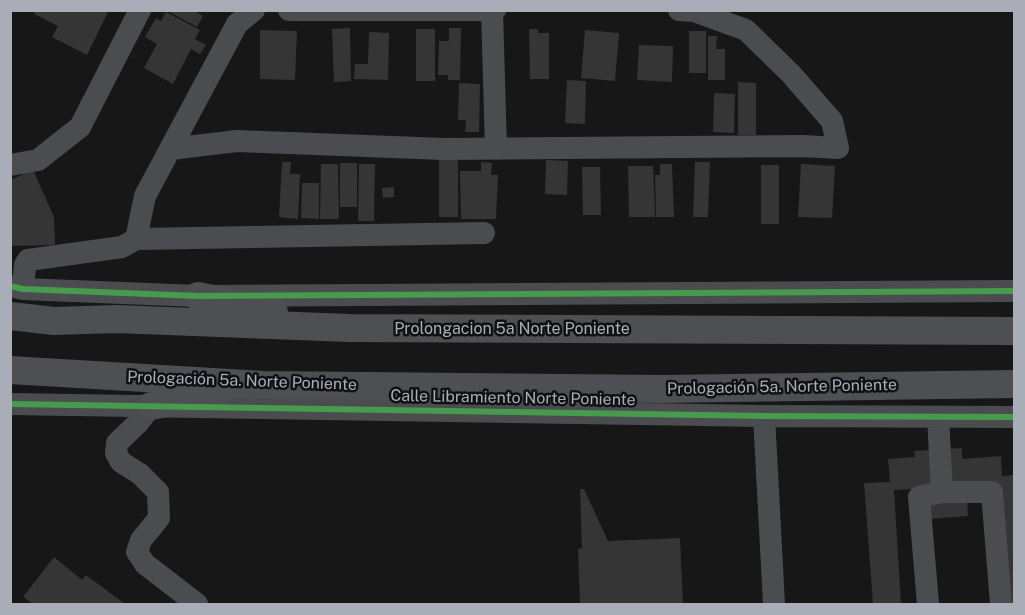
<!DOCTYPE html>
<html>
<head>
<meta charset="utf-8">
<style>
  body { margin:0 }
  #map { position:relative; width:1025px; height:615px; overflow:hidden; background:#171717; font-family:"Public Sans",sans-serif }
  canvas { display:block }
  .frame { position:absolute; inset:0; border:12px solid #a8adb8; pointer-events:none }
</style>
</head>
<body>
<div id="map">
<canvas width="1025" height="615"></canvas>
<div class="frame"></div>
</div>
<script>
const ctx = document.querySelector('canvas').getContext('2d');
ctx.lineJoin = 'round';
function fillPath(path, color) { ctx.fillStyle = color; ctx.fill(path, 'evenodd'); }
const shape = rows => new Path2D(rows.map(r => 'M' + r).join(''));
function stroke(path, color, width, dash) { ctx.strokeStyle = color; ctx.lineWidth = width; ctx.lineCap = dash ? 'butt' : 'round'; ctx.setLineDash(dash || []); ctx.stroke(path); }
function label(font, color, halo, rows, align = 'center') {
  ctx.font = font + ' "Public Sans",sans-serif'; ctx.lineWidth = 5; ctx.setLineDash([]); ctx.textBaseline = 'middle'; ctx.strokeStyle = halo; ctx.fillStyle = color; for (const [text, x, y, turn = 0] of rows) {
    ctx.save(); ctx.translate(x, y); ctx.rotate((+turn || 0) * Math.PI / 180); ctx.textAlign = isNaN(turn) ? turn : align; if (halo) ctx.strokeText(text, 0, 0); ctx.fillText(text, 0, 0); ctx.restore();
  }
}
fillPath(shape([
  [35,10,109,10,87,55,52,37,58,26,34,14],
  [166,10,192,10,203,16,197,27],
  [166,12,200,30,195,39,206,45,200,54,191,49,173,84,144,68,157,44,145,37,156,18,161,21],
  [350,28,351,81,334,82,332,29],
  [449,28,461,28,460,80,448,80,448,75,438,75,439,41,449,41],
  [416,29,435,29,435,81,416,81],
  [529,29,538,29,538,33,549,33,549,79,530,79],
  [260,30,297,31,295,80,260,79],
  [585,30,619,33,615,81,581,78],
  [689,31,706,31,706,73,689,73],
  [369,32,389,33,388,80,354,79,355,64,368,64],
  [708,36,717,36,716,49,725,49,725,80,708,80],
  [639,45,673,46,672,82,637,80],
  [567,80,586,81,585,124,565,123],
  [738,82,756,83,756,135,738,135],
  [459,83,480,84,479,132,465,132,466,120,458,120],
  [714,93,735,94,734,133,713,132],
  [439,159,458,159,458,217,439,217],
  [546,160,568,161,567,195,545,194],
  [282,162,291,162,290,174,300,174,298,219,279,217],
  [481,162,492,163,491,175,498,175,496,219,461,219,460,171,481,171],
  [695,162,710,162,708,217,693,217],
  [340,163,357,163,357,207,340,207],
  [321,164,338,164,339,219,320,219],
  [359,164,375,164,374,221,358,221],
  [660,164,672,164,674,217,656,217,655,175,660,175],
  [801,164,835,166,832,218,798,217],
  [761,165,779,165,779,224,761,224],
  [628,166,653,166,655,217,629,217],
  [582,167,600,167,601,215,583,215],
  [33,170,54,217,55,245,10,246,10,180],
  [302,183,319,183,319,219,301,218],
  [394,187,394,197,383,198,382,188],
  [962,448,962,459,1001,456,1002,476,1014,475,1014,604,994,604,987,485,894,490,901,604,873,604,864,483,890,482,888,459,915,457,914,451],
  [580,489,584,489,608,541,680,538,683,604,580,604,578,549,582,548],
  [967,497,968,516,929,519,927,500],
  [54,557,82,580,86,575,125,604,33,604,23,597]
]), '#353536');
stroke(shape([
  [289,10,495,10],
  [492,11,496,149],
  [170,149,237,141,444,149,803,146,838,148,832,121,791,74,746,30,694,11,679,10],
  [10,165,38,160,80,127,140,10],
  [136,239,484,233],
  [10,286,23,289,198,296,1014,291],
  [23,289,25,265,28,260,122,247,136,239,145,196,237,24,254,10],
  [10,404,764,416,1014,417],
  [151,406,139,422,117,443,116,453,121,462,140,474,158,492,159,518,141,540,137,552,145,564,197,604],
  [764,416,774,604],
  [938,417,942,492],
  [928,604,919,497,942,492,992,492,1001,604]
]), '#4b4c50', 22);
stroke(shape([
  [198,296,274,312],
  [10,316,54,321,116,319,349,328,1014,331],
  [10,370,263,385,664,389,1014,384],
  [151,406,219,393]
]), '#4d4f52', 28);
stroke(shape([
  [10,286,23,289,198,296,1014,291],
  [10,404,764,416,1014,417]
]), '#469c4c', 6);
label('16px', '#a8adb8', '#111113', [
  ["Prolongacion 5a Norte Poniente",512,329],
  ["Prologación 5a. Norte Poniente",242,381,2],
  ["Prologación 5a. Norte Poniente",782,387,-1],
  ["Calle Libramiento Norte Poniente",513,398,1]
]);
</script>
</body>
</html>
